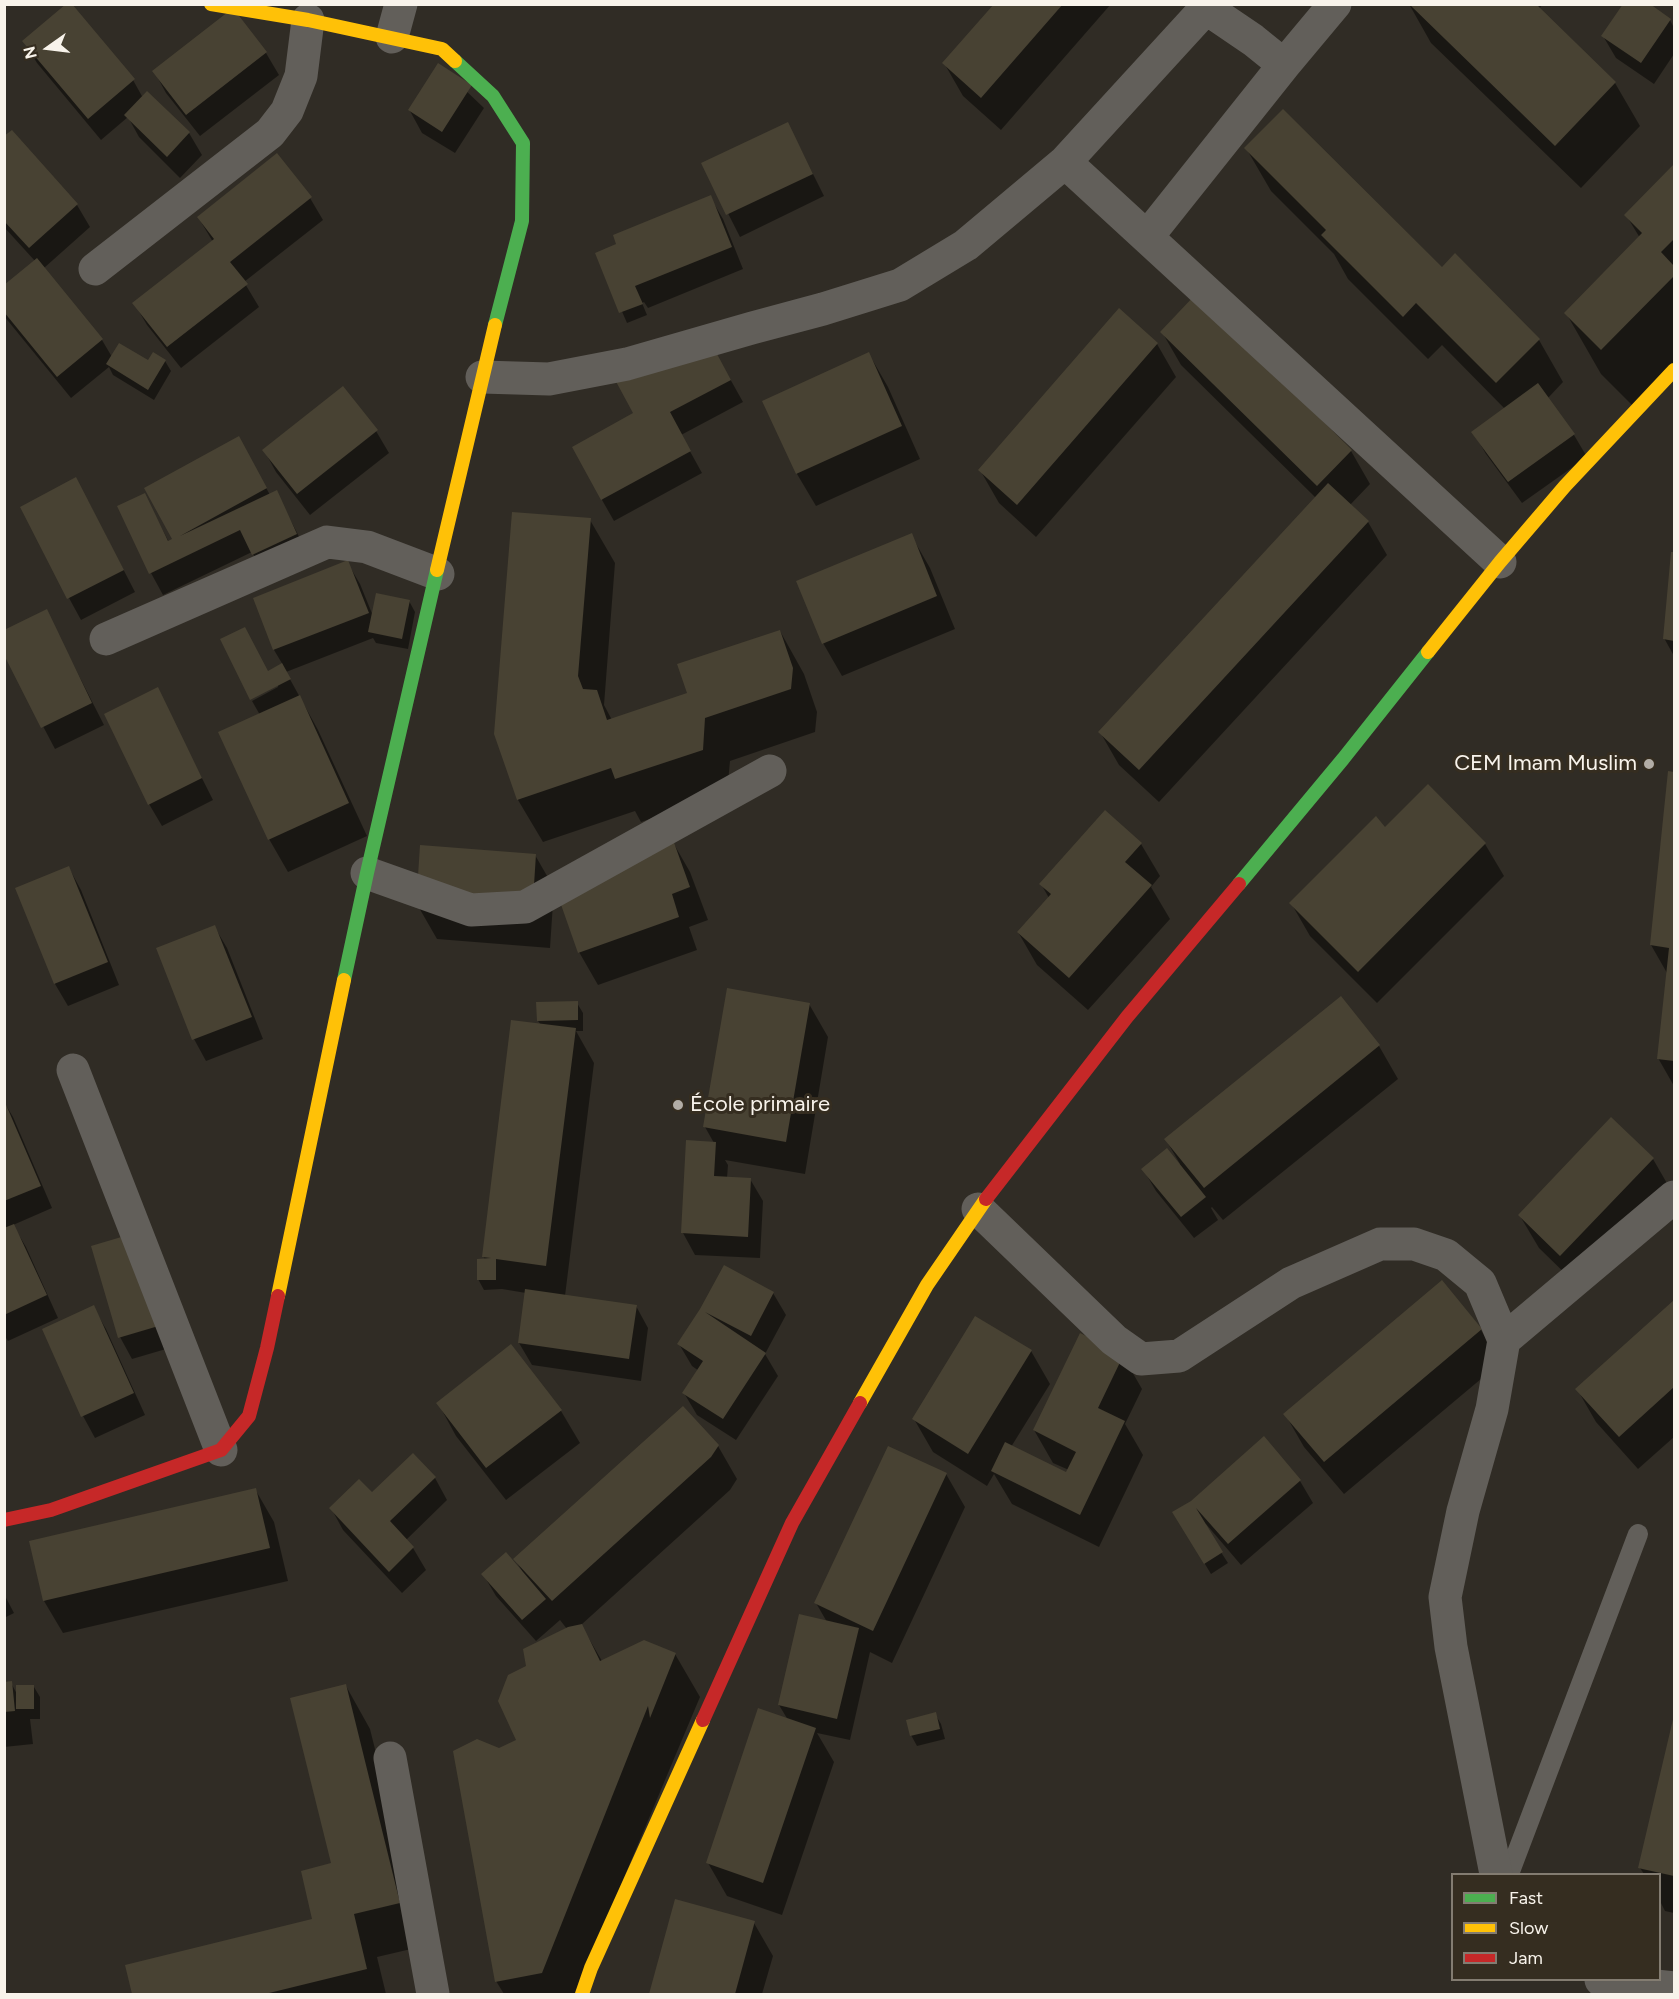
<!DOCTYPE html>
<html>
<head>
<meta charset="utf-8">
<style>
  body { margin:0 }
  #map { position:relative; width:1679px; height:1999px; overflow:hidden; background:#302c25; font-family:Figtree,sans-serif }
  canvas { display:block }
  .frame { position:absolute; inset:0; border:6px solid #f8f3eb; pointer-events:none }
  .legend { position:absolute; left:1451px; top:1873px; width:210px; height:108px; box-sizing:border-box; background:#352d20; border:2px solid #837c71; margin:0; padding:8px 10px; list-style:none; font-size:18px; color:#f8f3eb }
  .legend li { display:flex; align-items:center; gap:12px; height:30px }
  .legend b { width:30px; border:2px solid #837c71 }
  .north { position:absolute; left:18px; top:18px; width:60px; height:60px; -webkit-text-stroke:4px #352d20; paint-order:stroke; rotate:256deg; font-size:16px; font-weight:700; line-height:24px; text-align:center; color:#f8f3eb }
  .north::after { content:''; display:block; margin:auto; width:21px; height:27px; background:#f8f3eb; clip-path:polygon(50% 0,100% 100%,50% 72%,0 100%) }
</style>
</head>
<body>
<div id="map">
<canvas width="1679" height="1999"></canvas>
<div class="frame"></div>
<ul class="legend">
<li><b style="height:8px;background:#4caf50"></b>Fast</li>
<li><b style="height:8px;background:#ffc107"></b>Slow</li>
<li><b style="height:8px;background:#c62828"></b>Jam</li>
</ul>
<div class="north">N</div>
</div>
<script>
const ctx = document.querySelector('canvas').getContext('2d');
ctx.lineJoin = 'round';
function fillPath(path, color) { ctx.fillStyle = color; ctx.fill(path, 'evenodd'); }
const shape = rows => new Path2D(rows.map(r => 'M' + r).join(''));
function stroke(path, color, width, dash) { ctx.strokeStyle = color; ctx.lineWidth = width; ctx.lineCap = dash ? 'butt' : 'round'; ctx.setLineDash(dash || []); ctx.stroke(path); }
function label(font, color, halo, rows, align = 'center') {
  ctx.font = font + ' Figtree,sans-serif'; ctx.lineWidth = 6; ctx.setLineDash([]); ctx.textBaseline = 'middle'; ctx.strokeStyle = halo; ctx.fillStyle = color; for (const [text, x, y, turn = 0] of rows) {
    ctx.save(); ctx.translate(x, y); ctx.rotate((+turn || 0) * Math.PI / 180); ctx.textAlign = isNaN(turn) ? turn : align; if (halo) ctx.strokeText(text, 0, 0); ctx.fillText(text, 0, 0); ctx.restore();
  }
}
fillPath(shape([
  [996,4,1111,4,1001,130,963,96,944,63],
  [1409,4,1543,4,1539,9,1615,83,1640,126,1581,188,1431,43],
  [1670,20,1674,28,1674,54,1654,84,1616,58,1603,36],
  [24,41,133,80,143,98,148,93,189,133,202,155,180,178,139,137,128,117,101,140,37,63],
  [266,53,279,75,200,136,166,93,154,71],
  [439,65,484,108,455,153,422,133,410,111],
  [788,124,824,196,740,237,703,164],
  [4,138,77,205,90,227,44,268,102,340,112,357,148,362,165,361,171,371,154,400,113,375,109,367,71,398,4,316,4,287,35,261,4,227],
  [1246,148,1442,269,1539,340,1563,382,1548,398,1574,435,1587,457,1522,503,1486,454,1473,432,1505,409,1442,345,1428,359,1348,279,1334,254,1271,191],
  [277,155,310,198,323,220,244,282,259,307,181,368,147,325,134,303,213,242,198,217],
  [1674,166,1674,372,1637,410,1601,374,1566,313,1640,238,1626,215],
  [710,197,723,219,743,269,648,308,644,302,642,303,647,315,627,323,597,254],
  [1195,298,1351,451,1370,484,1350,505,1368,522,1387,555,1159,802,1119,765,1100,732,1316,498,1181,365,1162,332],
  [1119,311,1157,344,1176,377,1036,537,999,503,980,470],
  [715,352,743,402,681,435,702,473,614,521,602,500,635,414],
  [869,354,888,387,920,459,816,506,797,474,764,402],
  [376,431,389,453,310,515,276,472,264,450],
  [251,460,270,495,276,492,309,556,266,577,252,552,163,595,151,573,119,507,144,495,169,542,174,540],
  [88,501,135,592,81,620,69,598],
  [590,520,615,563,604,705,612,720,689,694,780,631,804,674,817,712,815,732,730,761,727,793,641,822,635,811,543,842,518,800],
  [911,535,930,568,955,629,842,676,823,643],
  [1673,554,1674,554,1674,656,1664,638],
  [347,562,360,584,373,616,409,601,415,612,408,649,376,643,373,638,286,672,318,730,367,836,288,872,269,839,260,715,252,701,278,687,278,684,268,672,283,665,274,650,255,599],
  [46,611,104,725,55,749,4,652],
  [157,689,213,800,162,826,149,804],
  [1669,773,1674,773,1674,1086,1658,1058,1667,973,1651,945],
  [1385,829,1485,844,1504,876,1377,1003,1310,936,1291,903],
  [671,839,690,872,708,920,689,927,697,950,598,985,579,952],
  [1141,844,1160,876,1151,887,1170,919,1088,1010,1037,965,1018,932,1049,898,1041,884],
  [535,855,554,888,550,948,437,939,418,906],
  [69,868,81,890,119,985,68,1006,55,984,17,889],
  [214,926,227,948,263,1039,206,1061,194,1039],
  [1341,999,1379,1046,1398,1079,1223,1220,1212,1207,1211,1208,1218,1220,1194,1238,1156,1191,1143,1169,1180,1164,1166,1140],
  [577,1003,583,1013,583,1031,576,1031,594,1063,565,1296,636,1306,648,1328,641,1381,532,1365,519,1343,526,1293,502,1289,484,1290,478,1279,485,1260,483,1256,541,1025,538,1021],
  [809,1004,828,1037,805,1174,725,1160,728,1165,727,1178,750,1179,763,1201,760,1258,695,1255,683,1233,714,1143,705,1127],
  [4,1102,13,1117,52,1208,13,1225,26,1247,58,1318,8,1341,4,1335],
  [1653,1159,1672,1192,1580,1288,1539,1248,1520,1216],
  [93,1247,183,1344,132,1359,120,1337],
  [1442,1283,1481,1330,1500,1363,1344,1494,1304,1447,1285,1414],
  [773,1293,786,1315,765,1354,778,1376,736,1440,697,1415,684,1393,699,1371,692,1366,679,1344,701,1309],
  [1674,1302,1674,1437,1638,1469,1596,1422,1577,1389],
  [93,1307,106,1329,145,1415,95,1438,83,1416,44,1330],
  [1031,1351,1050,1384,1011,1447,1067,1474,1069,1470,1053,1463,1034,1430,1123,1356,1142,1389,1125,1424,1143,1455,1099,1547,1012,1504,994,1474,987,1486,933,1452,914,1419],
  [438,1403,561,1411,580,1443,506,1500,456,1436],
  [1264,1438,1300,1481,1313,1503,1241,1565,1206,1524,1204,1526,1228,1563,1211,1574,1174,1513,1192,1502],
  [718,1446,737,1479,730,1490,581,1625,602,1661,675,1654,700,1697,575,1994,504,1994,496,1981,518,1740,528,1667,567,1629,560,1620,536,1641,496,1596,483,1574,522,1571,515,1559],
  [946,1474,965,1507,892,1663,870,1652,850,1740,817,1733,834,1762,782,1915,727,1896,708,1863,788,1720,779,1705,827,1622,816,1603],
  [435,1478,447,1500,406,1540,413,1548,426,1570,402,1593,343,1530,331,1508,372,1494],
  [255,1489,274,1522,288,1581,63,1633,44,1601],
  [4,1594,14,1613,4,1618],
  [4,1683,11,1683,17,1694,34,1687,40,1697,40,1719,30,1719,33,1744,4,1747],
  [346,1686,370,1729,424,1946,377,1957,386,1994,133,1994,126,1966,314,1920,333,1864],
  [935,1714,941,1724,945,1739,917,1746,911,1735],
  [1674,1718,1674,1913,1665,1911,1660,1901,1660,1874,1644,1874,1640,1868],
  [676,1901,754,1923,773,1956,762,1994,651,1994]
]), '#0007');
fillPath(shape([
  [66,4,72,4,135,79,88,119,22,41],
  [994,4,1063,4,981,98,942,63],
  [1409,4,1536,4,1616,82,1555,146],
  [1623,4,1650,4,1671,19,1641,63,1601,36],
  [233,8,267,52,186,115,152,71],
  [438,63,472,85,442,132,408,110],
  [147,91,190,132,167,157,124,115],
  [1283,109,1442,267,1455,253,1540,339,1496,383,1416,303,1403,317,1321,235,1326,230,1244,148],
  [788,122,813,174,726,215,701,163],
  [12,130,78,204,29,248,4,221,4,136],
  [277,153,312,197,230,262,248,284,167,347,132,303,214,239,197,217],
  [1674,164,1674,239,1661,252,1674,266,1674,276,1601,350,1564,313,1642,233,1624,215],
  [711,195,732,247,635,286,643,304,619,313,595,253,616,244,613,235],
  [37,258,103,339,57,377,4,312,4,285],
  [1195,295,1352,450,1317,486,1160,332],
  [1119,308,1158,343,1017,505,978,470],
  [703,328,731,380,670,412,691,451,601,500,572,447,633,413,613,376],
  [119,343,148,360,153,352,166,360,148,390,106,364],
  [869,352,902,426,796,474,762,401],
  [1538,383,1575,434,1508,482,1471,432],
  [343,386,378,430,297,494,262,450],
  [239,436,267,488,180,536,277,490,297,534,252,555,240,530,149,574,117,506,145,493,168,541,172,539,144,488],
  [76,477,124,570,67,599,20,507],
  [1328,483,1369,521,1139,770,1098,732],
  [512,512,591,518,578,676,583,689,597,690,607,720,687,693,677,664,780,630,793,668,791,689,705,718,703,750,615,779,611,768,517,800,494,734],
  [912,533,937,596,822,644,796,581],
  [1671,552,1674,552,1674,641,1663,639],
  [348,560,369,613,273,650,253,598],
  [376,593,410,600,402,639,368,632],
  [47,609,92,703,41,728,4,655,4,630],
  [245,627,268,671,282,663,291,679,250,700,220,639],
  [158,687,202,778,148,805,104,714],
  [300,695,349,803,268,840,218,732],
  [1668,771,1674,772,1674,1061,1657,1059,1669,948,1650,945],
  [1428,784,1486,843,1358,972,1289,903,1376,816,1385,827],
  [1105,810,1142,843,1125,862,1152,885,1069,978,1017,932,1051,894,1039,884],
  [672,837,690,887,672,894,679,917,578,953,552,879],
  [420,845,536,854,532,916,416,907],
  [69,866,108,962,54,984,15,888],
  [215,925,252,1017,192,1040,156,948],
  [727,988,810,1003,786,1142,703,1127],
  [1341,996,1380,1045,1204,1188,1164,1139],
  [578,1001,578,1020,537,1021,536,1002],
  [511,1020,576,1028,546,1266,496,1259,496,1280,477,1280,477,1259,491,1258,482,1257],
  [4,1100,41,1186,4,1201],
  [1611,1117,1654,1158,1560,1256,1518,1215],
  [686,1140,716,1142,714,1176,751,1178,748,1237,681,1233],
  [1167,1148,1206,1197,1181,1217,1141,1169],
  [14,1224,47,1295,4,1315,4,1228],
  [145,1230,172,1322,118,1338,91,1246],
  [724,1265,774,1292,751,1336,705,1312,766,1353,723,1419,682,1393,703,1361,677,1344,700,1309],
  [1442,1280,1482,1329,1324,1462,1283,1414],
  [525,1289,637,1305,629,1359,518,1343],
  [1674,1300,1674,1387,1619,1437,1575,1389],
  [94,1305,134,1393,81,1417,42,1329],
  [975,1316,1032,1350,968,1454,912,1419],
  [1080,1333,1124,1354,1098,1408,1125,1421,1080,1515,991,1471,1005,1442,1066,1472,1076,1452,1033,1430],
  [511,1344,562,1410,486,1468,436,1403],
  [683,1406,719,1445,711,1457,552,1601,513,1559],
  [1264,1436,1301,1480,1228,1544,1196,1508,1223,1552,1204,1564,1172,1512,1191,1501],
  [888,1446,947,1473,873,1631,814,1603],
  [413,1453,436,1477,390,1521,414,1547,389,1572,329,1508,359,1479,372,1492],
  [256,1488,270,1548,43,1601,29,1541],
  [506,1552,546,1599,522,1620,481,1574],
  [799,1614,859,1628,837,1719,778,1705],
  [582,1624,600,1661,644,1640,676,1653,650,1718,648,1706,542,1973,495,1982,453,1751,477,1739,499,1748,516,1740,498,1701,508,1675,526,1666,523,1649,568,1627],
  [12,1681,15,1711,4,1712,4,1682],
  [346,1684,400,1903,354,1914,367,1969,265,1994,132,1994,125,1965,312,1919,301,1871,331,1863,290,1698],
  [16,1685,34,1685,34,1709,16,1709],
  [758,1708,816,1728,763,1883,706,1863],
  [936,1712,940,1729,910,1736,906,1720],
  [1674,1715,1674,1876,1638,1868],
  [675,1899,755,1921,735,1994,649,1994]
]), '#484233');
stroke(shape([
  [1509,1874,1638,1534]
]), '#625f5a', 20);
stroke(shape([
  [1202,4,1206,8,1065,162,1500,562],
  [1206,8,1253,40,1284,65,1335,4],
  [392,37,401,4],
  [1147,237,1284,65],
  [95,269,270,133,287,111,301,76,308,20],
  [482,377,549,379,627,364,752,328,823,309,900,285,966,245,1065,162],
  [106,639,327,542,367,547,438,574],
  [367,873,471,910,525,907,770,771],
  [73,1070,221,1450],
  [978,1209,1114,1340,1141,1359,1179,1356,1291,1283,1380,1244,1414,1244,1446,1255,1480,1283,1504,1340,1492,1409,1463,1511,1445,1597,1451,1647,1496,1874],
  [1504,1340,1674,1197],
  [390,1758,433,1994],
  [1601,1980,1674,1988]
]), '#625f5a', 33);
stroke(shape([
  [455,61,493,96,523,143,522,221,495,325],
  [1239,884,1343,759,1428,652],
  [344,980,367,873,437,570]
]), '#4caf50', 14);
stroke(shape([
  [211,4,308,20,442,49,455,61],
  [437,570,495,325],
  [1428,652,1500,562,1565,486,1674,370],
  [278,1296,344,980],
  [860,1403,927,1285,986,1199],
  [582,1994,591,1968,703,1720]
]), '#ffc107', 14);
stroke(shape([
  [986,1199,1127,1017,1239,884],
  [4,1520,51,1510,221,1450,249,1416,267,1348,278,1296],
  [703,1720,792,1523,860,1403]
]), '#c62828', 14);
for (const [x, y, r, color] of [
  [1649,764,6,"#b2ada6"],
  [678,1105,6,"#b2ada6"]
]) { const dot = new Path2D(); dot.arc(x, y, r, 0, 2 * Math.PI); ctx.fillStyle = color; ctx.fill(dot); stroke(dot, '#352d20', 2); }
label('22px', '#f8f3eb', '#352d20', [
  ["CEM Imam Muslim",1637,764],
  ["École primaire",690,1105,"left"]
], 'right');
</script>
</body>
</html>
